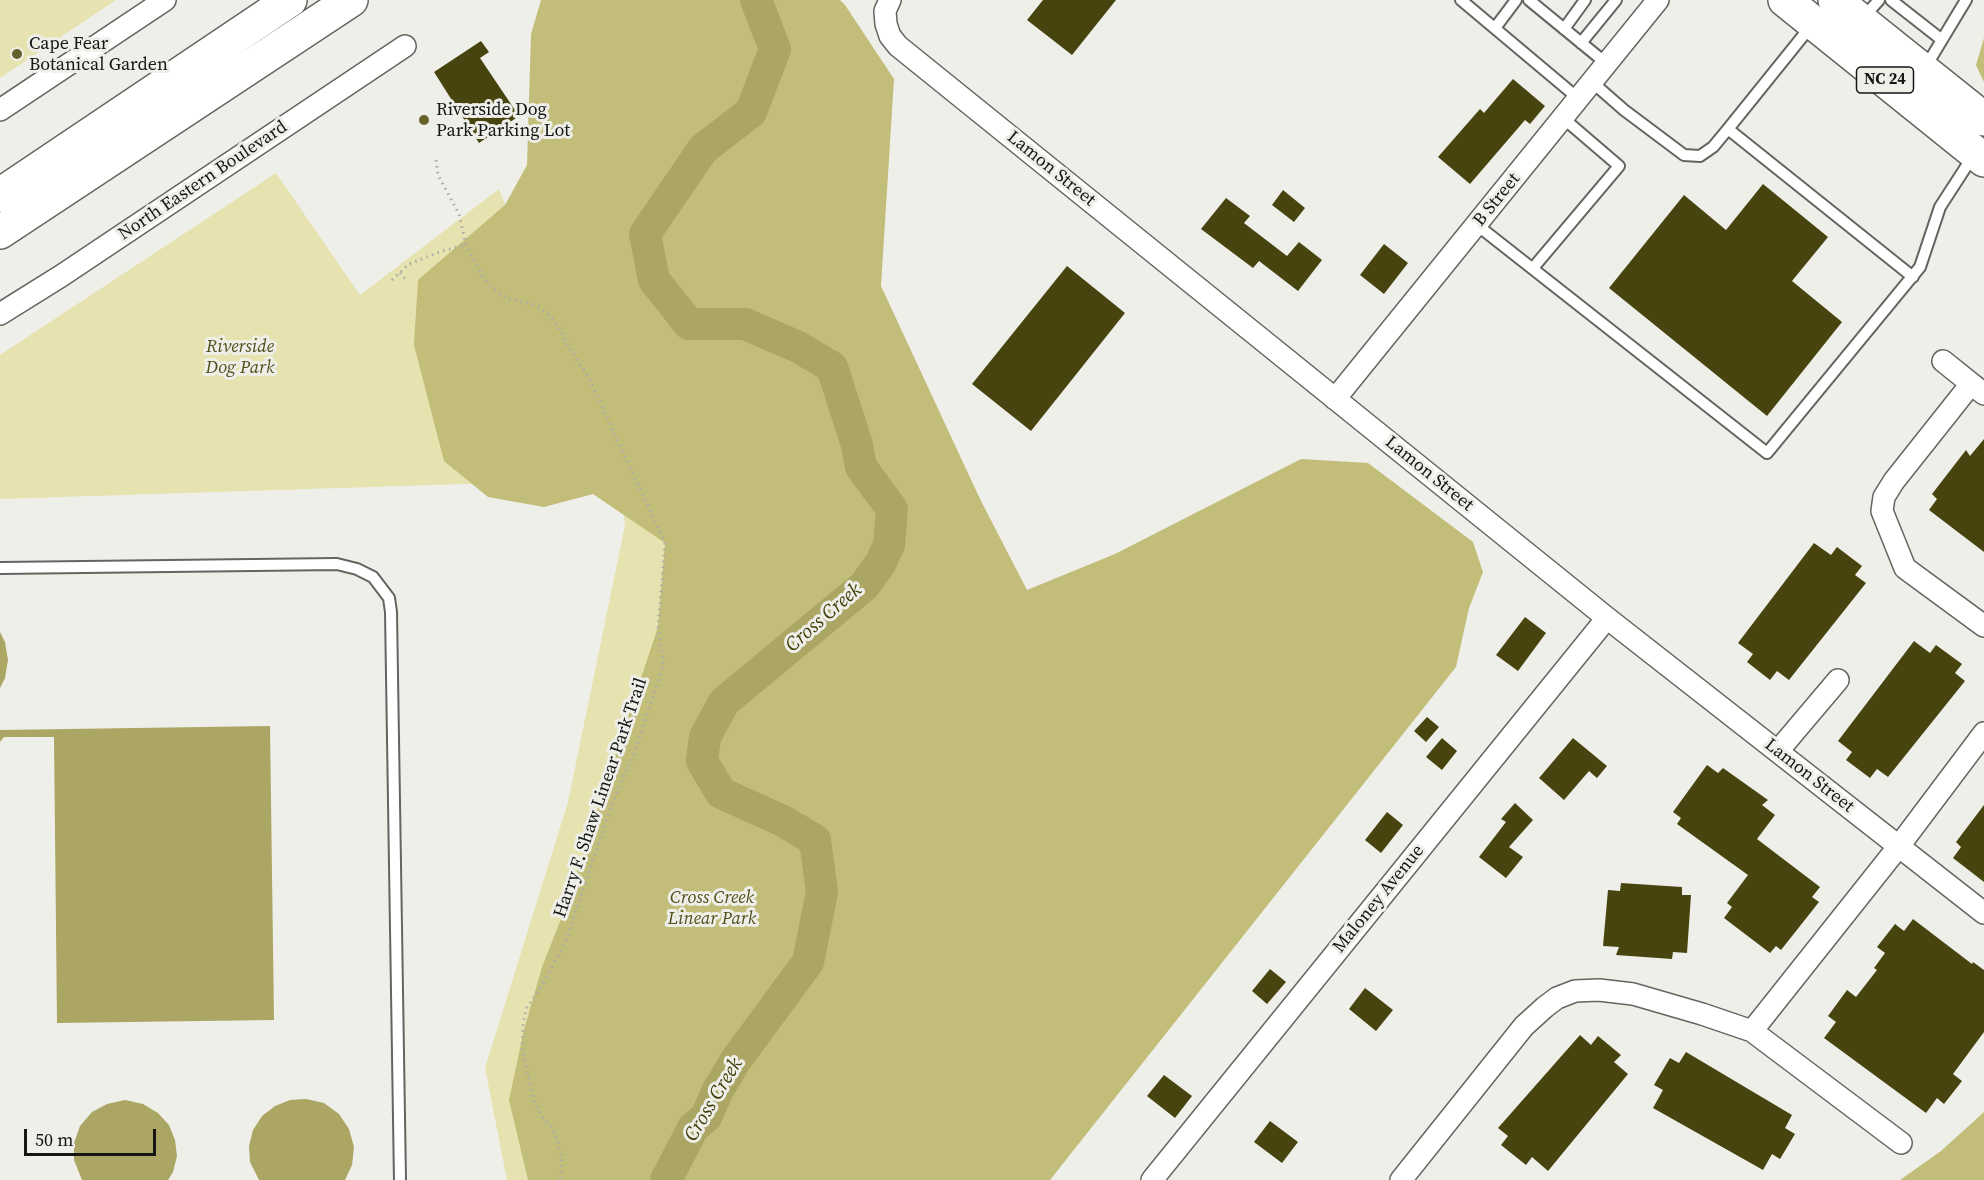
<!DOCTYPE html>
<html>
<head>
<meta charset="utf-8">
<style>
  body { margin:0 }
  #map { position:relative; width:1984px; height:1180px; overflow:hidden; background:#efefea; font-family:"Source Serif 4",serif }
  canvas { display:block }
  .scale { position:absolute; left:24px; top:1129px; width:132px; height:27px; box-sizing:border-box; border:3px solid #161614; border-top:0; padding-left:8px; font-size:18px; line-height:21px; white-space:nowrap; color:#161614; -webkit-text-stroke:4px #efefea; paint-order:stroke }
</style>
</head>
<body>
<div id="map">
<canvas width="1984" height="1180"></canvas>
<div class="scale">50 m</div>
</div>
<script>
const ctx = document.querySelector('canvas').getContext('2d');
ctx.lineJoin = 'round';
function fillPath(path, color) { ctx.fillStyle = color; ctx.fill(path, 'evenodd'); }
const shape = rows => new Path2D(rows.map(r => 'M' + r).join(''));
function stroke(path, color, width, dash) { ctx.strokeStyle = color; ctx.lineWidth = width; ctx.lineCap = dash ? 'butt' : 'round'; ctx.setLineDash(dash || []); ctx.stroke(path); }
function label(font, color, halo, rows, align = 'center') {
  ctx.font = font + ' "Source Serif 4",serif'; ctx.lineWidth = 6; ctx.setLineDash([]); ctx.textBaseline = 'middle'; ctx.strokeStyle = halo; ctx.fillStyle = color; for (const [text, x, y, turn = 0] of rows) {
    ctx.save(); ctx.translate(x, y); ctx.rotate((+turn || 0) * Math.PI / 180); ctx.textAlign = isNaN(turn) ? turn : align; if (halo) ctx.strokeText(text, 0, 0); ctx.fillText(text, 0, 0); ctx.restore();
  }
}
fillPath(shape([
  [0,0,116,0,0,78],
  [276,173,360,295,499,189,559,338,901,378,696,1180,507,1180,485,1068,568,802,625,525,619,479,0,499,0,355]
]), '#e6e3b0');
fillPath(shape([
  [541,0,840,0,845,5,894,79,881,286,980,499,1027,590,1115,554,1301,459,1368,463,1473,542,1483,572,1469,608,1456,667,1050,1180,528,1180,509,1100,524,1030,542,967,561,919,658,627,665,543,593,494,544,507,488,497,444,461,414,345,418,280,505,205,527,165,531,34],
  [1984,38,1984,82,1976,65],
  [1984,1112,1984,1180,1900,1180,1941,1151]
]), '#c2bd79');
fillPath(shape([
  [0,632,5,642,8,660,5,678,0,688],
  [270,726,274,1020,57,1023,54,737,4,737,0,742,0,730],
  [306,1099,324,1103,339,1114,349,1129,354,1147,352,1165,345,1180,259,1180,250,1162,249,1146,253,1130,262,1116,275,1106,290,1100],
  [125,1100,143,1104,158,1113,169,1125,175,1140,177,1156,173,1172,168,1180,82,1180,74,1160,74,1143,80,1126,92,1112,107,1104]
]), '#aba663');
stroke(shape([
  [666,1180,693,1128,706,1117,718,1090,736,1060,808,962,822,892,815,840,783,821,721,793,702,761,705,737,724,702,864,586,880,564,889,545,892,509,861,467,857,445,832,367,798,347,745,324,689,324,654,280,645,234,703,149,751,112,775,49,756,0]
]), '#aba663', 32);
fillPath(shape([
  [1043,0,1116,0,1072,55,1027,20],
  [481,41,489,52,480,58,519,116,479,143,434,72],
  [1513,79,1545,106,1530,124,1525,120,1470,184,1438,157,1480,109,1484,113],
  [1763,184,1828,237,1792,281,1842,322,1767,416,1609,288,1684,195,1726,230],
  [1283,190,1305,208,1294,222,1272,205],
  [1226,198,1250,216,1244,223,1287,256,1299,242,1322,260,1298,291,1259,261,1253,268,1201,229],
  [1384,244,1408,263,1384,294,1360,275],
  [1067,266,1125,313,1031,431,972,384],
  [1984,439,1984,552,1929,510,1937,499,1932,494,1966,450,1970,456],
  [1814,543,1831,555,1837,547,1862,566,1855,575,1866,583,1789,680,1777,671,1770,680,1747,662,1753,654,1738,643],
  [1525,617,1546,633,1518,671,1496,655],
  [1914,641,1930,653,1936,645,1962,664,1955,673,1965,681,1888,777,1877,769,1870,778,1846,760,1852,752,1838,741],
  [1427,717,1439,727,1426,742,1414,731],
  [1442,738,1457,751,1442,770,1426,757],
  [1573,738,1607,766,1597,778,1589,771,1564,800,1539,778],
  [1707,765,1718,773,1723,768,1768,800,1762,805,1775,815,1757,839,1820,887,1812,897,1819,902,1781,950,1776,946,1770,953,1724,918,1732,907,1727,903,1748,875,1677,824,1681,818,1673,812],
  [1515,803,1533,820,1509,847,1523,857,1506,878,1479,857,1506,822,1501,819],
  [1984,805,1984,882,1953,858,1961,847,1956,842],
  [1387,812,1403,825,1381,853,1365,840],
  [1621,883,1682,887,1682,895,1691,895,1687,953,1673,952,1672,959,1616,955,1619,947,1603,946,1608,890,1620,891],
  [1913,919,1972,964,1973,962,1984,970,1984,1032,1953,1074,1962,1081,1944,1104,1937,1098,1926,1113,1824,1038,1836,1022,1828,1016,1847,990,1856,997,1877,970,1874,968,1885,953,1877,947,1895,924,1904,931],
  [1270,969,1286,982,1267,1004,1252,991],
  [1365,988,1393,1010,1376,1031,1349,1009],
  [1580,1035,1591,1045,1598,1036,1621,1055,1614,1062,1628,1074,1548,1171,1532,1157,1526,1165,1501,1145,1508,1136,1498,1128],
  [1686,1052,1792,1115,1785,1128,1795,1134,1780,1159,1772,1154,1763,1170,1653,1108,1663,1090,1654,1085,1670,1058,1679,1063],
  [1164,1075,1192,1096,1175,1118,1147,1096],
  [1270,1121,1298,1142,1282,1163,1254,1142]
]), '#48440f');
const lane = shape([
  [1461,0,1579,99],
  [1529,0,1607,64],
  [1891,0,1942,40],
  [1863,18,1879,0],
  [1811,26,1728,129,1913,277],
  [1495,28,1516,0],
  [1564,29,1585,0],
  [1581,43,1616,0],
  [1925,68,1966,0],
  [1592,82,1624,110,1684,155,1700,156,1713,147,1728,129],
  [1477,225,1767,453,1920,267,1940,207,1973,156],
  [1533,268,1619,166,1563,118],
  [0,568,337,564,357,569,373,577,389,598,391,612,400,1180]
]);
const street = shape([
  [890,0,885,11,886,24,890,36,898,46,1607,618,1984,913],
  [0,110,165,0],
  [0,314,61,276,405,46],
  [1943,361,1984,394],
  [1971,384,1894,481,1884,497,1882,511,1905,568,1984,626],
  [1335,399,1658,0],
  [1778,751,1838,680],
  [1752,1031,1901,1143],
  [1152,1180,1607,618],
  [1401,1180,1524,1026,1545,1007,1557,998,1575,991,1599,990,1633,994,1702,1014,1752,1031,1899,846,1984,733]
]);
const primary = shape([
  [1785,0,1984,160],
  [1835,0,1984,119]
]);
const highway = shape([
  [0,195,290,0],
  [0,232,351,0]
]);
stroke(lane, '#646460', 14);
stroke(street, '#646460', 24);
stroke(primary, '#646460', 36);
stroke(highway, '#646460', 36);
stroke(shape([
  [436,160,438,175,459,214,466,245,483,277,497,292,507,298,532,304,546,312,557,324,569,347,589,379,665,543,658,627,663,661,662,668,635,752,620,784,608,815,565,943,541,987,526,1009,523,1026,522,1048,526,1065,535,1103,542,1117,553,1129,558,1141,562,1162,560,1180],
  [400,273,408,282],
  [392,280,409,264,442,251,466,245]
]), '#acaca8', 3, [1.5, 4.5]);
stroke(lane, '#fff', 10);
stroke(street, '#fff', 21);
stroke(primary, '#fff', 33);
stroke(highway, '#fff', 33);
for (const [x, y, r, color] of [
  [17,54,6,"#65612e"],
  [424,120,6,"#65612e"]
]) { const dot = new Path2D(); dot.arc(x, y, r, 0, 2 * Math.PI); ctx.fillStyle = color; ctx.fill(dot); stroke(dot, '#efefea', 2); }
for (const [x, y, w] of [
  [1885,80,57]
]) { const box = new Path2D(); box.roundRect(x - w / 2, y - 13, w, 26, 4.5); ctx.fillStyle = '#efefea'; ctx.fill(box); stroke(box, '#161614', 1.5); }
label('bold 16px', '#161614', null, [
  ["NC 24",1885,80]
]);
label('18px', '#161614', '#efefea', [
  ["Cape Fear",29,44],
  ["Botanical Garden",29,65],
  ["Riverside Dog",436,110],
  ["Park Parking Lot",436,131]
], 'left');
label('18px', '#161614', '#efefea', [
  ["Lamon Street",1051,169,39],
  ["North Eastern Boulevard",203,181,-34],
  ["B Street",1497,200,-51],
  ["Lamon Street",1429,474,39],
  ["Lamon Street",1809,776,38],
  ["Harry F. Shaw Linear Park Trail",601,798,-71],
  ["Maloney Avenue",1379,899,-51]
]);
label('italic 18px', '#524e1a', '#efefea', [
  ["Riverside",240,347],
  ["Dog Park",240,368],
  ["Cross Creek",712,898],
  ["Linear Park",712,919]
]);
label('italic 20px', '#413c05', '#efefea', [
  ["Cross Creek",824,618,-41],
  ["Cross Creek",714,1100,-59]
]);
</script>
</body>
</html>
